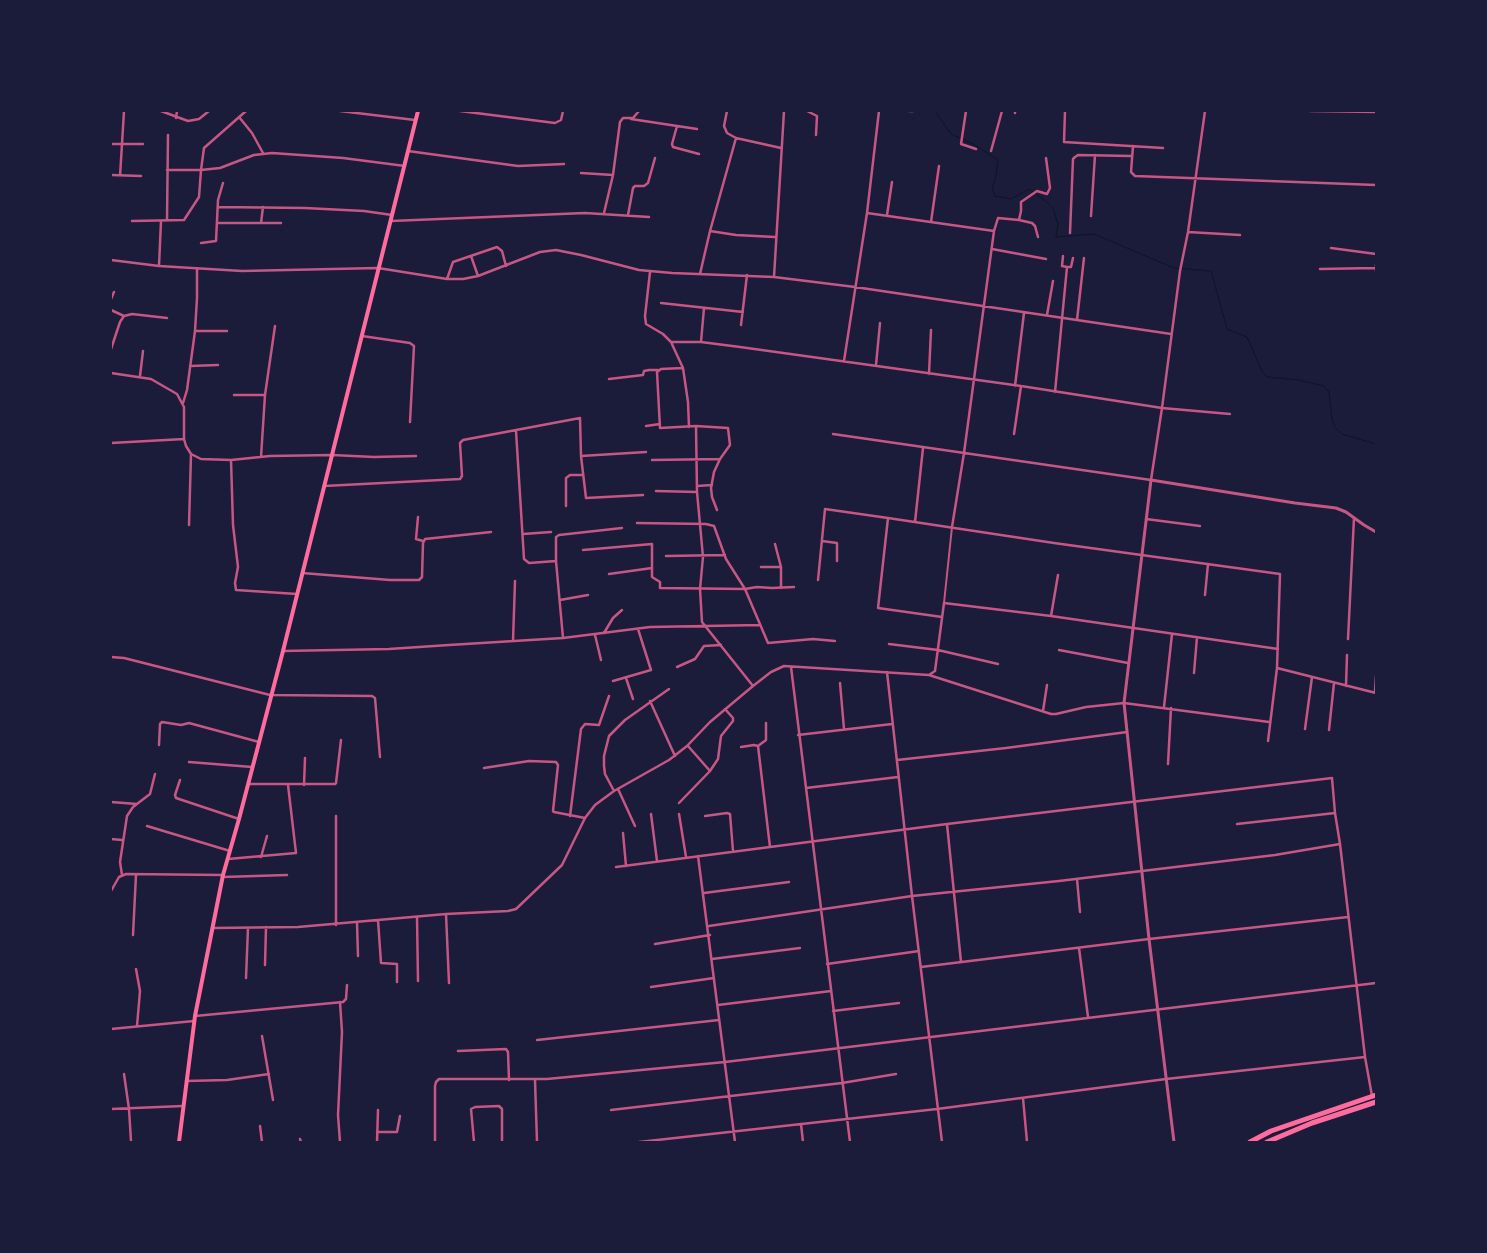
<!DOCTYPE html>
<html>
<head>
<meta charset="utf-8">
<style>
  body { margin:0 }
  #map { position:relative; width:1487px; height:1253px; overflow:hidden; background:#1b1b3a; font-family:"IBM Plex Serif",serif }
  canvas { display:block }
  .frame { position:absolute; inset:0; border:112px solid #1b1b3a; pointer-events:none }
</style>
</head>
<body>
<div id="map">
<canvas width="1487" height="1253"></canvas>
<div class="frame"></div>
</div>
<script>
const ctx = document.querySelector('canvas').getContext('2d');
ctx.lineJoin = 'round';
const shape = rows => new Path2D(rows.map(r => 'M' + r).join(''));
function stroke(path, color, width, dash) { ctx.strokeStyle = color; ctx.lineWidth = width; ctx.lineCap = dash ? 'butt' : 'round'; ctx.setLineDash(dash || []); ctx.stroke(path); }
stroke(shape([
  [935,111,951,134,975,145,998,160,996,176,992,189,995,196,1011,199,1029,189,1048,203,1053,208,1058,224,1056,237,1094,234,1174,268,1211,271,1227,329,1247,337,1262,371,1267,377,1299,380,1324,386,1329,392,1332,420,1335,427,1342,434,1376,444]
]), '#12122b', 1);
stroke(shape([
  [944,603,952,527]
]), '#c65784', 2);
stroke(shape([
  [161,111,188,121,199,119,209,111],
  [340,111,415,120],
  [460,111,555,123,561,120,563,111],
  [727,111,724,126,727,133,736,138,781,148],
  [784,111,774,277,855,287,1171,334],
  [807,111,817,116,816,135],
  [909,111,913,111],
  [966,111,961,144,976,149],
  [1065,111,1064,142,1163,148],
  [1310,111,1376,112],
  [1015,113,1015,111],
  [239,117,252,133,263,153],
  [176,118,177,111],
  [631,119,697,129],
  [677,126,672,144,673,147,699,154],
  [111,144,122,144,124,111],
  [1133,146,1131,172,1135,176,1376,185],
  [408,151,518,166,564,164],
  [991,151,1002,111],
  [167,170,201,170,204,148,246,111],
  [581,173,613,175],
  [111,175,141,176],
  [120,176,122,144,143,144],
  [218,207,305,208,364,211,392,215],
  [604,213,613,175,620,122,623,118,633,118,639,111],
  [867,213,994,231],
  [628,215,633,188,635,186,644,186,648,183,655,158],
  [887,215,892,182],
  [1091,216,1095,155],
  [167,220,168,135],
  [1019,220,1032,223,1035,226,1038,237],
  [132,221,184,220,199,197,201,170,220,168,254,155,272,153,343,158,405,166],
  [391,221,585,213,649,217],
  [931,222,939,166],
  [217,223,281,223],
  [261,223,263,207],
  [710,231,736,235,775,237],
  [1188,232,1240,235],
  [1070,233,1073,159,1075,157,1078,155,1131,156],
  [201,243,216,241,218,200,223,183],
  [1331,248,1376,254],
  [992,249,1046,259],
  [471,256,478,276],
  [111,260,159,266,242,271,378,268,447,279,463,279,478,276,540,252,556,250,581,255,639,270,672,273,774,277],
  [1376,264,1376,272],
  [159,266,161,221],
  [1067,267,1071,267,1073,258],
  [1320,269,1375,268],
  [650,272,645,316,646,324,663,334,671,342,683,368,688,402,689,427],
  [700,274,710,231,736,138],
  [447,279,453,262,497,247,502,251,506,266],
  [111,299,114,292],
  [661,303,743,312],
  [111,310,124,316],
  [1047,315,1053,281],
  [1077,320,1084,258],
  [741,325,747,275],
  [195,331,227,331],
  [362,336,410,343,414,346,410,422],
  [671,342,701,342,740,347,1021,386,1162,408,1230,414],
  [701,342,704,308],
  [111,349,120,322,124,316,132,314,167,318],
  [844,361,867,213,879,111],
  [876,365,880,323],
  [190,366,218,365],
  [111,373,151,379,177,394,184,407,184,439,186,446,191,454,201,459,231,460,270,456,332,455,374,457,416,456],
  [929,374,931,330],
  [140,376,143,351],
  [609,379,643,375,644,371,649,370,658,370],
  [1015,386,1024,313],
  [1055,392,1067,267,1062,266,1063,256],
  [234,395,265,395],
  [183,403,187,390,195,331,197,298,197,269],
  [646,426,660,424],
  [696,426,697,492,703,557,700,589,702,622,753,686],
  [516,431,524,559,529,563,556,561],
  [833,434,1151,480,1162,408,1180,271,1188,232,1205,111],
  [1014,434,1021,386],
  [111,443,184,439],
  [581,456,646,452],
  [261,457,265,395,275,326],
  [231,460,233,525,238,567,235,583,236,590,297,594],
  [652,460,720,459,730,445,728,428,696,426,660,428,657,372,661,369,683,368],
  [324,486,460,479,462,476,460,443,463,440,580,418,581,456,586,498,643,495],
  [697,486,712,485],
  [656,491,697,492],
  [566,506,566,478,570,475,583,475],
  [717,510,712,497,711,488,714,472,720,459],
  [418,517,416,539,423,541],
  [888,518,1054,543,1280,574,1277,668,1268,741],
  [1146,519,1200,526],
  [915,522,923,448],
  [637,523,706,524,714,526,726,559,745,589,768,643,813,639,835,641],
  [189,525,191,454],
  [952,527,964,453,994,231,998,218,1019,220,1021,211,1021,202,1037,191,1047,194,1050,188,1046,158],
  [523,534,551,532],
  [822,541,837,543,837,561],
  [775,544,781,567,781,588],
  [583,550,652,544,652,577,660,582,660,588,745,589,757,587,772,588,794,587],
  [666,556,725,555],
  [761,567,781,567],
  [302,573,390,580,419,580,422,577,423,543,425,539,491,532],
  [609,574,652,568],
  [818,580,825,509,888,518,878,608,942,617],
  [1205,595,1208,564],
  [560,600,588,595],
  [1051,616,1058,575],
  [604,633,613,618,622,610],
  [595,635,601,660],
  [563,638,556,561,556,537,559,535,622,528],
  [1348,639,1354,518],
  [513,641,515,581],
  [889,644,938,650,998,664],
  [1059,650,1128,663],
  [283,651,389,649,449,645,563,638,650,627,760,625],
  [111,657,124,658,270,695,372,696,375,698,380,757],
  [677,667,695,659,704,646,721,645],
  [791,667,850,1142],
  [1277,668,1376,693],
  [887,672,912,896,942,1142],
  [1194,673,1197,637],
  [929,675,935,671,944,603,1051,616,1278,649],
  [626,678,633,699],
  [613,681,651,670,638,629],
  [840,683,844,729],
  [1346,686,1347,655],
  [1375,692,1376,676],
  [650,701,675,756],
  [1164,707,1172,634],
  [1043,711,1047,685],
  [1305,729,1312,677],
  [1329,730,1334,683],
  [798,735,892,724],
  [159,745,160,724,162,722,181,725,189,723,259,742],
  [688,746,710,771],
  [758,746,766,740,766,723],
  [741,747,754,745,758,746,770,847],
  [897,760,1006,748,1127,732],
  [189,762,252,767],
  [1168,764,1171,708],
  [484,768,529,761,556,762,558,765,553,811,554,812,585,818],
  [180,780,175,795,176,798,239,819],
  [249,784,335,784,336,783,341,740],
  [304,785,305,758],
  [806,788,898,777],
  [618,789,635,826],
  [614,791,605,774,604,766,604,756,609,736,625,720,669,689],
  [111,802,137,804],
  [679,803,710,771,718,759,721,736,733,721,733,718,725,709],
  [1335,813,1340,844],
  [651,814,657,861],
  [679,814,686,857],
  [336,816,336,925],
  [570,816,581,729,585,724,599,725,609,696],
  [705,816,727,813,730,814,733,851],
  [947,824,961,962],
  [147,826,230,851],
  [623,833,626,866],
  [111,839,122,840],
  [698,856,735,1142],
  [261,857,267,836],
  [228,859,296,853,288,785],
  [616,867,947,824,1332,778,1335,813,1237,824],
  [122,875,120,862,127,816,133,807,150,794,155,774],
  [223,877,287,875],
  [1077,879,1080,912],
  [111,891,119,877,126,874,223,875],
  [704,893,789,882],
  [446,914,449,983],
  [417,917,418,981],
  [378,920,381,963,397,964,397,982],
  [357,923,358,956],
  [709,926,912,896,1059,881,1275,855,1340,844,1365,1057,1372,1096],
  [212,928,298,927,446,914,508,911,516,909,562,865,585,818,595,805,614,791,669,760,687,746,710,722,753,686,771,672,784,666,929,675,1051,714,1056,714,1086,707,1124,703,1269,722],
  [133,935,136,875],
  [655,944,710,935],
  [1079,948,1088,1017],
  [712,959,800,948],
  [827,964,919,951],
  [265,965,266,927],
  [921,967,1149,939,1348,917],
  [136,969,140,991,137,1026],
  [246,978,248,928],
  [651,987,714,978],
  [340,1002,342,1032,338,1115,340,1142],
  [718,1005,831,991],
  [833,1011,899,1003],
  [195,1016,343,1002,346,999,347,985],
  [111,1029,194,1021],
  [262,1036,273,1100],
  [537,1040,719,1020],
  [458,1051,506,1049,508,1052,509,1080],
  [124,1074,129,1109,131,1141],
  [535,1080,537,1142],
  [186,1081,227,1080,269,1074],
  [1023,1098,1027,1142],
  [111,1109,183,1106],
  [611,1110,842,1083,896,1074],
  [801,1124,803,1142],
  [260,1126,262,1142],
  [377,1132,397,1132,400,1116],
  [300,1139,301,1142],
  [377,1142,378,1110],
  [435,1142,435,1086,436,1082,439,1079,547,1079,725,1062,1376,983],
  [474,1142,471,1109,475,1107,499,1106,502,1109,502,1142],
  [639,1142,937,1109,1166,1079,1365,1057]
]), '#c65784', 2.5);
stroke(shape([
  [1174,1142,1149,939,1124,703,1151,480,1295,503,1336,508,1346,512,1364,525,1376,532]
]), '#c65784', 3);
stroke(shape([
  [179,1142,195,1016,223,875,239,819,283,651,418,111]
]), '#ff6b9d', 4);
stroke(shape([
  [1250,1142,1271,1131,1376,1095],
  [1267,1142,1312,1123,1376,1102]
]), '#ff6b9d', 5);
</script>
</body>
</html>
